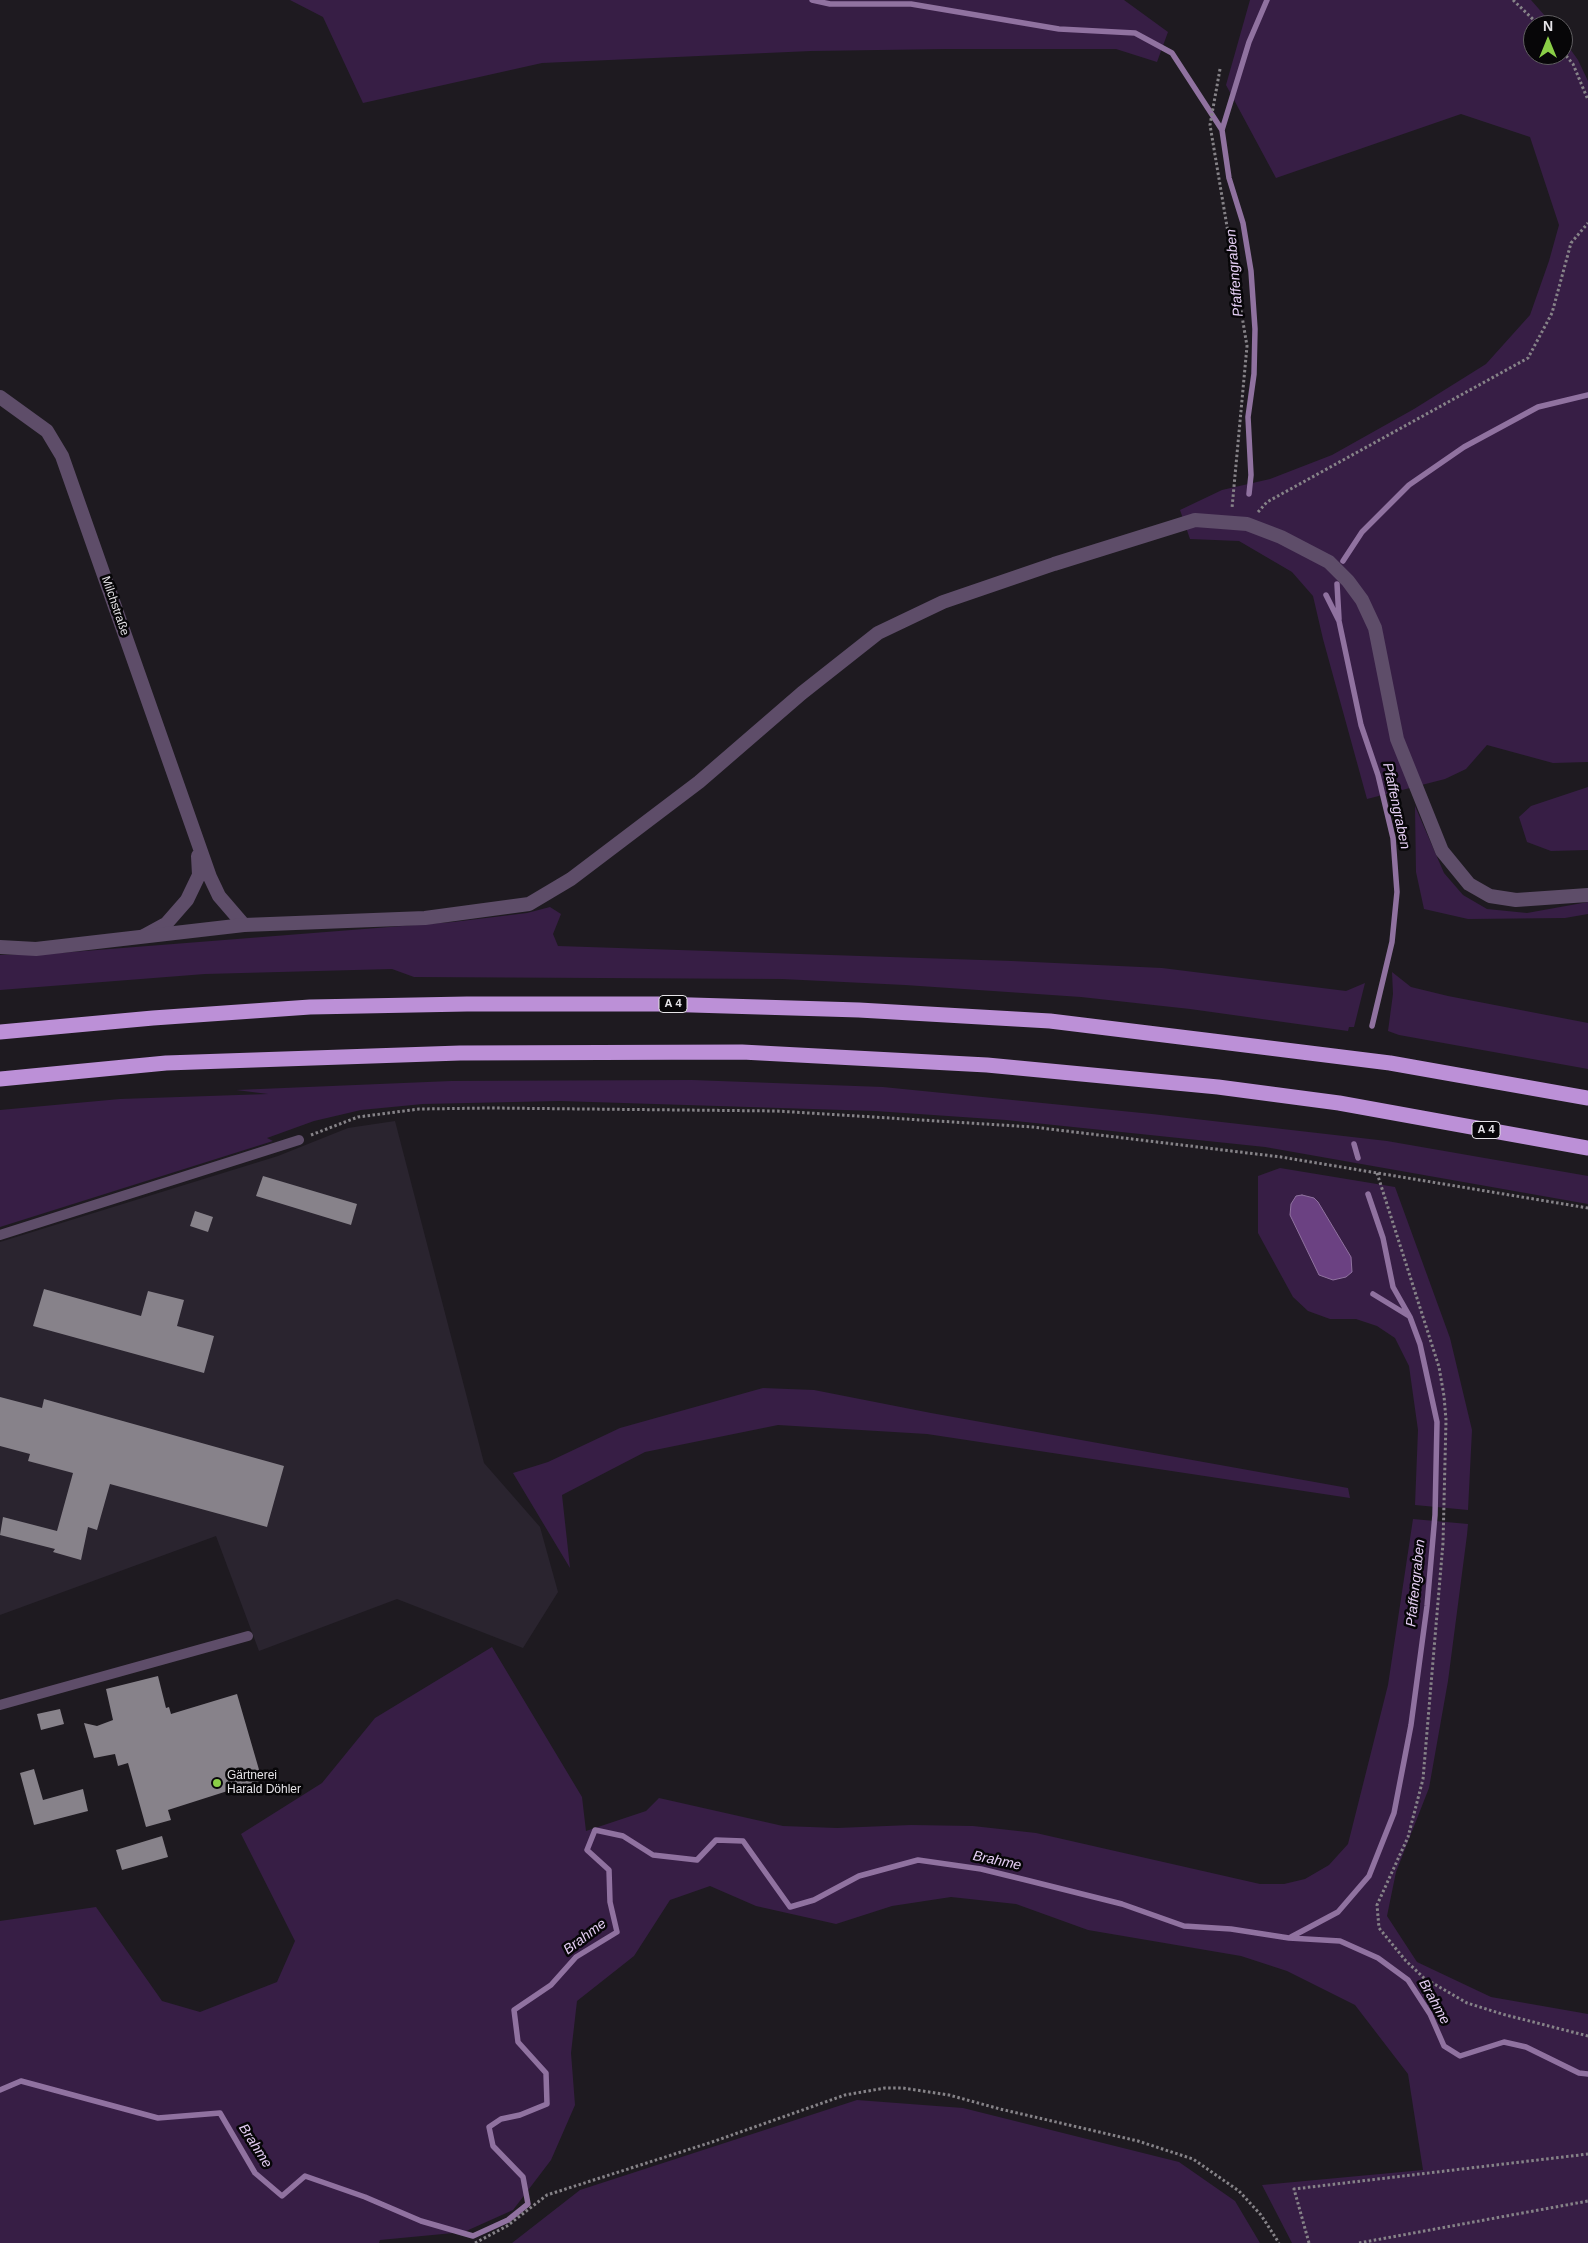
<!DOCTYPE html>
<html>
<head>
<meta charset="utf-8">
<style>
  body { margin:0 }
  #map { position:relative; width:1588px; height:2243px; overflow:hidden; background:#1e1a20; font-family:Arial,sans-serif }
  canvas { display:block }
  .north { position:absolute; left:1523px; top:15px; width:50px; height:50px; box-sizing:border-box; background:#070608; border:1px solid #605e61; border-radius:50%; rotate:0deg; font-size:14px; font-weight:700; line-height:20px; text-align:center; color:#e5e3e7 }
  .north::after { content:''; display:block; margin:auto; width:18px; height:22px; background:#8ace47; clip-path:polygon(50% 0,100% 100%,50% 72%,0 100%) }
</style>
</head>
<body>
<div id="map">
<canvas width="1588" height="2243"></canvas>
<div class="north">N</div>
</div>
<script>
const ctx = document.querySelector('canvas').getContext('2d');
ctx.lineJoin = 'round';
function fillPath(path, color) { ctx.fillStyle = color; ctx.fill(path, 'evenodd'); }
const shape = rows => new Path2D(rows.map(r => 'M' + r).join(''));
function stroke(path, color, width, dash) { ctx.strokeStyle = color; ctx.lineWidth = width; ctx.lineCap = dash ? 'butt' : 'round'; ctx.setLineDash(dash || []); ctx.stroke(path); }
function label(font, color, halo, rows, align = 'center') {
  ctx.font = font + ' Arial,sans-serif'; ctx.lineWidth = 5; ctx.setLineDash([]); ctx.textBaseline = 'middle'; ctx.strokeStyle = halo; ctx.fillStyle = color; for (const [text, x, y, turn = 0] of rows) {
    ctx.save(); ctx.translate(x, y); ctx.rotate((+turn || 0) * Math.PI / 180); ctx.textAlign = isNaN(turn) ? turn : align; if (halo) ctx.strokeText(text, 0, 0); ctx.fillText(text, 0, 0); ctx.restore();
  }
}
fillPath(shape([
  [395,1121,484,1463,540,1527,558,1592,523,1648,397,1599,259,1651,216,1536,0,1615,0,1242,278,1156,348,1128]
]), '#2a242f');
fillPath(shape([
  [290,0,1124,0,1168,32,1157,62,1116,49,947,49,811,51,542,63,363,103,323,17],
  [1250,0,1531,0,1553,25,1533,25,1533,55,1563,55,1563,39,1578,60,1588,81,1588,762,1553,763,1487,745,1466,769,1445,779,1367,799,1323,639,1313,596,1292,572,1239,541,1190,539,1180,510,1222,490,1270,479,1332,455,1414,409,1486,364,1530,315,1549,261,1559,225,1530,137,1461,114,1276,178,1226,85],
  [1588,787,1588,850,1551,851,1527,842,1519,817,1531,806],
  [1415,806,1444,873,1463,895,1487,909,1527,913,1588,902,1588,914,1565,918,1468,919,1424,909,1416,872],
  [550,907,561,914,553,934,558,946,1012,961,1162,968,1346,991,1365,983,1354,1027,1349,1027,1348,1031,1190,1009,1081,997,905,985,782,979,414,977,392,969,205,974,0,990,0,955,59,953,453,922,527,913],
  [1392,972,1411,987,1448,996,1588,1023,1588,1069,1399,1035,1388,1031,1393,994],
  [692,1080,883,1087,1152,1114,1387,1141,1588,1176,1588,1204,1265,1147,1006,1120,875,1111,560,1101,423,1104,361,1110,314,1121,267,1138,273,1141,0,1227,0,1110,120,1099,268,1094,236,1090,451,1081],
  [1280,1168,1395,1187,1450,1338,1472,1430,1468,1510,1415,1505,1418,1430,1409,1366,1395,1338,1377,1326,1356,1319,1330,1319,1308,1311,1293,1297,1258,1233,1258,1176],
  [763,1388,814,1390,931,1413,1348,1488,1350,1498,927,1434,778,1425,645,1452,562,1495,570,1568,513,1473,548,1462,620,1428],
  [1413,1519,1468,1524,1467,1535,1448,1681,1429,1788,1396,1872,1387,1916,1417,1962,1491,1997,1588,2014,1588,2243,1292,2243,1262,2185,1423,2170,1408,2074,1355,2005,1287,1971,1241,1956,1088,1930,1016,1904,951,1897,892,1906,836,1924,756,1906,710,1886,670,1900,634,1956,577,2001,571,2053,575,2105,551,2160,513,2210,464,2232,380,2240,379,2243,0,2243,0,1921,96,1907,162,2001,200,2012,277,1982,295,1941,241,1834,322,1783,375,1718,492,1647,582,1797,586,1831,646,1811,659,1798,783,1826,837,1828,911,1825,973,1826,1036,1833,1260,1884,1284,1884,1305,1879,1329,1865,1348,1844,1388,1685],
  [857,2100,963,2108,1179,2162,1235,2201,1260,2243,512,2243,580,2190]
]), '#371e45');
const water = shape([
  [1302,1195,1314,1198,1318,1202,1351,1257,1352,1272,1346,1277,1333,1280,1319,1275,1290,1215,1291,1204,1296,1196,1302,1195]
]);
fillPath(water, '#6b4182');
stroke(water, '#9072a0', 1);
stroke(shape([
  [812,0,830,4,911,4,1059,29,1135,33,1172,53,1222,130],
  [1249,494,1251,475,1248,417,1254,374,1255,329,1251,271,1243,223,1229,178,1222,130,1249,42,1267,0],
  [1343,561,1362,532,1409,485,1464,447,1538,407,1588,395],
  [1337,584,1339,619],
  [1326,595,1339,621,1361,725,1378,775,1393,838,1397,892,1392,942,1372,1026],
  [1354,1144,1358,1158],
  [1373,1294,1409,1316],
  [1291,1937,1338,1912,1369,1876,1394,1813,1411,1725,1427,1606,1435,1515,1437,1422,1420,1344,1410,1317,1393,1287,1383,1238,1368,1194],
  [0,2090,21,2081,158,2118,220,2113,255,2173,282,2196,305,2176,365,2197,421,2221,473,2236,508,2220,528,2204,523,2177,493,2146,489,2127,501,2119,520,2115,547,2104,546,2073,518,2042,514,2010,551,1985,576,1957,617,1932,610,1902,609,1870,587,1850,595,1830,623,1836,653,1855,697,1860,716,1840,743,1841,790,1907,814,1900,859,1876,918,1860,981,1869,1026,1880,1122,1904,1184,1926,1231,1929,1289,1938,1340,1941,1378,1958,1408,1980,1430,2014,1444,2046,1460,2056,1504,2042,1526,2047,1579,2073,1588,2074]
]), '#9072a0', 5.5);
fillPath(shape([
  [263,1176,357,1204,351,1225,256,1196],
  [195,1211,213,1217,208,1232,190,1226],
  [44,1289,141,1316,148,1291,184,1300,177,1326,214,1336,204,1373,33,1326],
  [0,1397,42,1408,44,1399,284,1466,267,1527,110,1484,97,1530,88,1527,81,1560,53,1552,55,1549,0,1535,3,1517,57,1531,73,1473,28,1461,30,1454,0,1446],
  [158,1676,166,1708,169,1707,171,1714,237,1694,262,1780,168,1810,171,1820,146,1827,128,1763,118,1766,115,1754,94,1758,84,1723,97,1726,113,1720,106,1689],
  [60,1709,64,1724,41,1730,37,1714],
  [34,1769,43,1800,83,1789,88,1811,34,1825,20,1773],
  [162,1836,168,1857,122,1870,116,1850]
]), '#87828a');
stroke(shape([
  [1513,0,1539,25],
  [1563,52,1573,64,1588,100],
  [1220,69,1210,125,1247,346,1232,508],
  [1258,512,1267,502,1528,358,1552,313,1571,243,1588,223],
  [311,1135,358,1117,419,1109,491,1108,777,1111,1033,1127,1281,1157,1588,1208],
  [1377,1173,1439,1367,1444,1396,1446,1420,1443,1543,1423,1779,1408,1837,1377,1905,1379,1928,1406,1961,1424,1978,1467,2003,1502,2014,1588,2036],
  [475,2243,507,2226,547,2195,712,2142,845,2095,885,2088,903,2088,949,2095,1000,2109,1138,2141,1193,2159,1239,2191,1261,2215,1279,2243],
  [1309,2243,1294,2189,1588,2154],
  [1359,2243,1588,2201]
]), '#868388', 3, [2.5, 2.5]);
stroke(shape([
  [0,1235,299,1140],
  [0,1705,248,1636]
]), '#5e4d69', 10);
stroke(shape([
  [0,397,47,431,62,456,210,877,219,896,244,925],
  [144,936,166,924,187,900,199,875,198,856]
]), '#5e4d69', 14);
stroke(shape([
  [0,947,36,949,244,925,425,918,529,904,571,879,699,782,802,693,878,633,943,602,1054,564,1195,520,1247,524,1281,537,1329,562,1348,581,1362,600,1375,628,1397,739,1442,851,1469,884,1490,896,1516,900,1588,895]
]), '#5e4d69', 14);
stroke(shape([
  [0,1032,153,1018,310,1007,467,1004,659,1004,859,1010,1050,1021,1213,1041,1390,1063,1588,1098],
  [0,1079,166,1063,460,1053,742,1052,987,1065,1218,1087,1339,1103,1588,1148]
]), '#bc90d7', 15);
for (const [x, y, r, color] of [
  [217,1783,5,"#8ace47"]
]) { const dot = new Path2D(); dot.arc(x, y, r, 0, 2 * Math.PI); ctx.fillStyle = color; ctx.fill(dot); stroke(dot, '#070608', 2); }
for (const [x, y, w] of [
  [673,1004,28],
  [1486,1130,28]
]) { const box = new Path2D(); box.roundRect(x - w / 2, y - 8.5, w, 17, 4); ctx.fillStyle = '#070608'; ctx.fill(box); stroke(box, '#e5e3e7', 1); }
label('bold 11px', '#e5e3e7', null, [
  ["A 4",673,1004],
  ["A 4",1486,1130]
]);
label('12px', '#e5e3e7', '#070608', [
  ["Milchstraße",115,606,71]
]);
label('12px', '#e5e3e7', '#070608', [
  ["Gärtnerei",227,1776],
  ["Harald Döhler",227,1790]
], 'left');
label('italic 14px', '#e5cef4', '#070608', [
  ["Pfaffengraben",1235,273,-95],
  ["Pfaffengraben",1396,806,78],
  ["Pfaffengraben",1416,1583,-84],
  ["Brahme",997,1861,12],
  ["Brahme",585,1937,-37],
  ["Brahme",1434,2002,61],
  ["Brahme",255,2146,57]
]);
</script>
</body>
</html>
